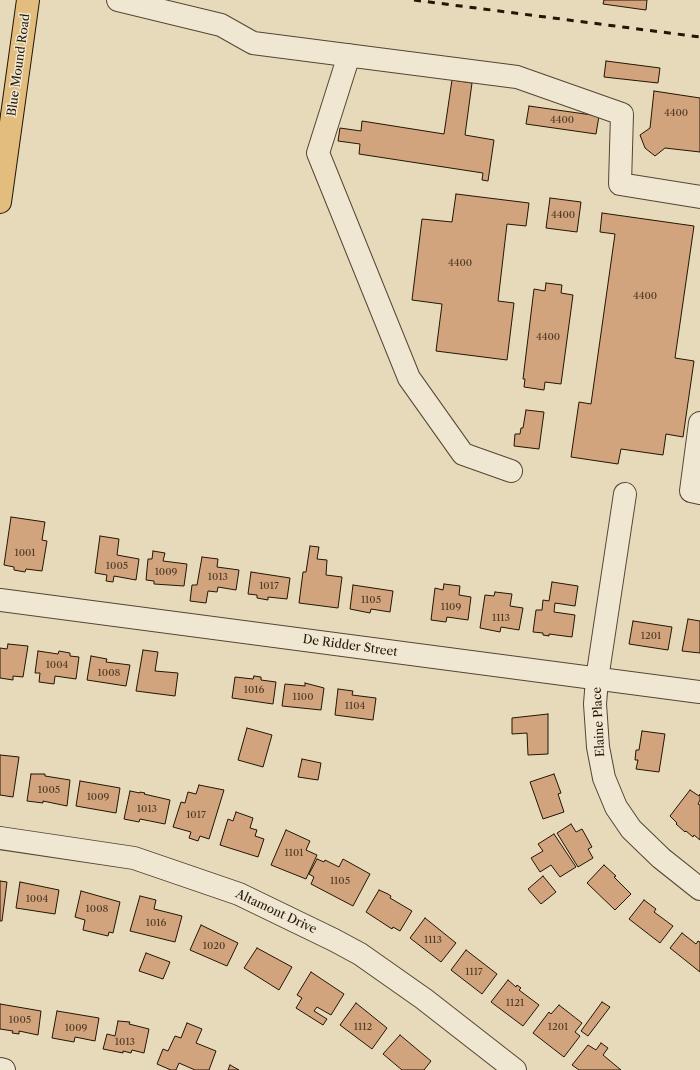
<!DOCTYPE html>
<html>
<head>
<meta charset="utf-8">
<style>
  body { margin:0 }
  canvas { display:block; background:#e6daba }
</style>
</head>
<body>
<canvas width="700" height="1070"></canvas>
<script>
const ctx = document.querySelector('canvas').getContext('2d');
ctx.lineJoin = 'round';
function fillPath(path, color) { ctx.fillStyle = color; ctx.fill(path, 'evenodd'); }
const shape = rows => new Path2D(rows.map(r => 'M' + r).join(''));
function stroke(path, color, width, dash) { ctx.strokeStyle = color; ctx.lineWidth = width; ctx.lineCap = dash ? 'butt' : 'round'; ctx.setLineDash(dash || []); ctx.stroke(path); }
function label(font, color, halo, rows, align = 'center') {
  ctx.font = font + ' "Libre Caslon Text",serif'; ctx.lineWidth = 3; ctx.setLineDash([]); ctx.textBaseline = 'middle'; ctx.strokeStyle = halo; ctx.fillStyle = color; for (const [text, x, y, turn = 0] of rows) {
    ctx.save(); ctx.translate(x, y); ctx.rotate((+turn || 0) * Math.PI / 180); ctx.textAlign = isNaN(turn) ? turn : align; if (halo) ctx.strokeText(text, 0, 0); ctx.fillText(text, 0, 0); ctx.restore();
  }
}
const building = shape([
  [604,0,647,0,646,10,603,4,604,0],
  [606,61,660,68,658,83,604,77,606,61],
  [452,80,472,83,465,135,494,140,488,181,482,180,483,173,359,154,360,144,338,141,340,128,361,131,362,121,444,134,452,80],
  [654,91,700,98,700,152,665,148,655,156,645,148,640,135,650,128,654,91],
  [529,106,599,116,596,134,526,124,529,106],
  [456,194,529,203,526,226,507,224,498,301,514,303,507,360,436,351,442,304,412,300,422,219,452,222,456,194],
  [550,198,581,202,577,232,546,228,550,198],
  [602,213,694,226,675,358,694,361,683,437,666,434,663,455,621,449,618,464,571,457,579,402,591,404,615,234,600,232,602,213],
  [546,283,562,285,561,293,573,295,561,384,545,382,544,390,524,387,525,379,523,379,534,289,545,291,546,283],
  [526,410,544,412,539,449,514,446,515,434,520,434,521,428,523,428,526,410],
  [11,517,45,522,42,540,47,541,42,571,26,569,25,572,14,570,14,567,4,565,11,517],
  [100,536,119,539,117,555,139,559,136,580,114,576,113,582,106,581,107,575,95,573,100,536],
  [310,546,319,547,317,559,327,560,326,575,342,577,338,608,299,603,303,572,306,572,310,546],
  [153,551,165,553,163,561,187,564,184,586,154,584,154,581,146,580,148,559,152,559,153,551],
  [202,557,218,559,217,567,239,570,236,590,218,587,217,592,208,591,206,603,190,601,192,585,197,585,202,557],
  [251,572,290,578,287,599,268,597,268,600,257,598,257,595,248,594,251,572],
  [552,582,578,586,575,606,555,603,554,612,575,615,572,637,549,634,549,636,543,635,543,633,533,632,536,610,542,610,543,600,549,601,552,582],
  [444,584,460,586,459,595,471,597,468,620,447,617,446,622,431,620,435,588,443,590,444,584],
  [353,585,393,591,390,612,371,609,370,613,350,609,353,585],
  [495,592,512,594,510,606,523,608,519,630,501,627,500,632,480,628,485,595,494,596,495,592],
  [688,619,700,621,700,653,682,651,688,619],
  [633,621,672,627,668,650,629,644,633,621],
  [8,644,28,646,23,677,13,676,13,680,0,678,0,648,7,649,8,644],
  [143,650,158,652,155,671,178,673,175,696,136,691,143,650],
  [38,651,58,654,59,651,70,653,70,656,79,657,76,679,55,676,54,684,39,682,40,673,35,673,38,651],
  [91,656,107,659,106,662,130,665,126,686,87,680,91,656],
  [254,676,261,677,261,680,276,682,273,704,232,698,235,677,253,679,254,676],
  [305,683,324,688,321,710,282,706,285,684,305,686,305,683],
  [338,689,353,691,352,695,376,698,373,720,335,715,338,689],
  [548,714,548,754,528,755,527,733,512,734,512,718,548,714],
  [247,728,272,735,263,767,238,760,247,728],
  [642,731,665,734,659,772,636,769,638,760,635,760,636,750,639,750,642,731],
  [0,755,19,757,13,797,0,795,0,755],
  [302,759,321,763,318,780,298,777,302,759],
  [31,774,45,774,45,776,70,780,67,806,43,801,43,803,27,801,31,774],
  [554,774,561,793,558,794,564,812,543,819,530,782,554,774],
  [80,781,120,788,116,813,76,806,80,781],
  [199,785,224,790,209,839,200,836,198,841,189,838,191,832,173,827,181,802,185,803,188,792,196,794,199,785],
  [690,790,699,796,700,794,700,800,698,804,700,805,700,840,694,835,693,837,686,831,685,832,676,824,677,823,670,816,690,790],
  [130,791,140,793,140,792,145,793,144,794,170,800,165,824,140,819,139,822,124,819,130,791],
  [236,812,253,818,250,828,257,830,255,836,264,839,258,857,220,845,228,819,233,821,236,812],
  [571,824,576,832,582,829,592,847,588,849,593,858,578,867,557,833,571,824],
  [286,830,310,841,306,850,317,855,306,879,271,865,286,830],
  [554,834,576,867,560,877,551,865,540,872,531,858,543,851,538,844,554,834],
  [317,859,324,862,325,860,339,867,343,859,370,874,353,906,311,884,314,877,309,874,317,859],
  [604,865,616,876,614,877,631,894,615,910,587,883,604,865],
  [543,876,556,892,541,904,528,889,543,876],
  [0,881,7,882,2,921,0,921,0,881],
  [20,882,59,890,55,914,16,908,20,882],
  [379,890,388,894,391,896,390,898,412,911,400,931,393,927,392,929,366,912,379,890],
  [81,891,120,902,113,933,109,932,108,936,83,930,85,920,75,917,81,891],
  [140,896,156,900,154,909,182,916,175,942,130,931,140,896],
  [644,900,656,909,654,912,673,926,660,943,629,919,644,900],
  [425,918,456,943,441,962,410,938,425,918],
  [201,925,238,943,227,966,190,950,201,925],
  [682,933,696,944,698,941,700,942,700,972,670,948,682,933],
  [257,948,292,967,279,990,244,968,257,948],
  [466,950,497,974,482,994,451,970,466,950],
  [146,953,170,962,163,979,139,971,146,953],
  [311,972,344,994,331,1015,317,1007,314,1011,327,1019,323,1025,296,1008,302,998,297,995,311,972],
  [508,980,516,987,517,985,521,988,519,990,539,1005,523,1026,491,1002,508,980],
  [602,1002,610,1007,588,1036,581,1031,602,1002],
  [356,1003,387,1028,372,1049,340,1025,356,1003],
  [0,1004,41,1011,38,1035,19,1031,19,1034,12,1033,13,1031,0,1029,0,1004],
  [559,1005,582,1023,575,1032,580,1036,564,1057,533,1033,549,1012,551,1014,559,1005],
  [57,1011,99,1018,95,1041,75,1037,74,1042,52,1038,57,1011],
  [118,1021,130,1022,129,1024,149,1029,144,1053,132,1050,131,1053,123,1051,123,1053,103,1049,107,1034,115,1036,118,1021],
  [187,1023,202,1029,196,1043,216,1051,209,1070,195,1070,179,1063,176,1070,171,1070,157,1064,163,1049,168,1051,175,1036,181,1038,187,1023],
  [400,1035,431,1061,424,1070,402,1070,383,1054,400,1035],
  [601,1043,608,1048,603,1055,621,1070,579,1070,572,1065,588,1045,596,1050,601,1043],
  [230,1065,239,1070,228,1070,230,1065]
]);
fillPath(building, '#d1a47d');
stroke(building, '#241505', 1);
const minor = shape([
  [118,0,221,25,253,43,517,77,622,114,620,184,700,197],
  [349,55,318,153,409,378,463,454,511,471],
  [700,423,691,491,700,493],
  [625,494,597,679,595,704,598,747,604,778,616,807,631,829,661,858,700,889],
  [0,600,700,692],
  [0,838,134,858,239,894,334,940,360,954,424,999,515,1070],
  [0,1069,4,1070]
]);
const major = shape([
  [0,202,28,0]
]);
stroke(minor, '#544632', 24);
stroke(major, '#241505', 24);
stroke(minor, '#efe7d2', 22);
stroke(major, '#e3bd7d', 22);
stroke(shape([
  [414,0,700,37]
]), '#241505', 3, [7, 7]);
label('10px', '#4f3923', null, [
  ["4400",676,113],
  ["4400",562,120],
  ["4400",563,215],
  ["4400",460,263],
  ["4400",645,296],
  ["4400",548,337],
  ["1001",25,553],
  ["1005",117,566],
  ["1009",166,572],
  ["1013",218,577],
  ["1017",269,586],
  ["1105",371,600],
  ["1109",451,607],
  ["1113",501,618],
  ["1201",651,636],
  ["1004",57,665],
  ["1008",109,673],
  ["1016",254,690],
  ["1100",303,697],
  ["1104",355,706],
  ["1005",49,790],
  ["1009",98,797],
  ["1013",147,809],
  ["1017",196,815],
  ["1101",294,853],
  ["1105",340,881],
  ["1004",37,899],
  ["1008",97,909],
  ["1016",156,923],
  ["1113",433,940],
  ["1020",214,946],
  ["1117",474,972],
  ["1121",515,1003],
  ["1005",20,1020],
  ["1112",363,1027],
  ["1201",558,1027],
  ["1009",76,1028],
  ["1013",125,1042]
]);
label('12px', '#241505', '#efe7d2', [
  ["Blue Mound Road",19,65,-82],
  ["De Ridder Street",350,646,8],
  ["Elaine Place",599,722,-93],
  ["Altamont Drive",276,912,25]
]);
</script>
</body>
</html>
